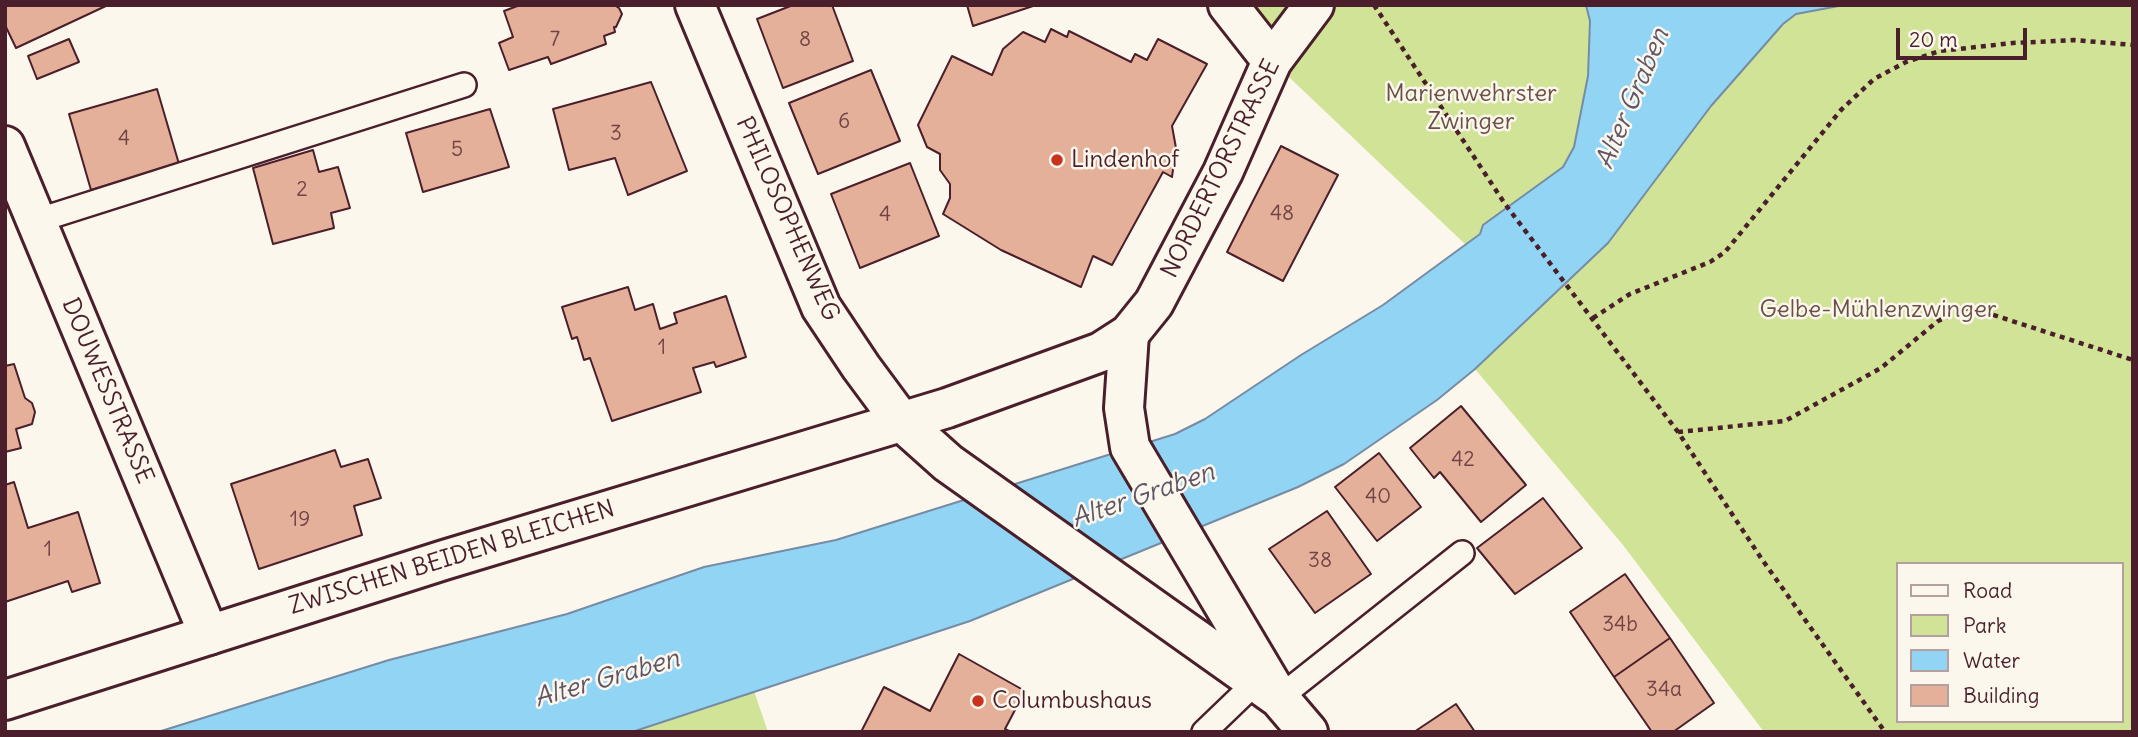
<!DOCTYPE html>
<html>
<head>
<meta charset="utf-8">
<style>
  body { margin:0 }
  #map { position:relative; width:2138px; height:737px; overflow:hidden; background:#fbf7ec; font-family:Delius,sans-serif }
  canvas { display:block }
  .frame { position:absolute; inset:0; border:7px solid #4a1f2b; pointer-events:none }
  .legend { position:absolute; left:1896px; top:562px; width:228px; height:161px; box-sizing:border-box; background:#fbf7ec; border:2px solid #b4a19f; margin:0; padding:9px 12px; list-style:none; font-size:21px; color:#4a1f2b }
  .legend li { display:flex; align-items:center; gap:14px; height:35px }
  .legend b { width:35px; border:2px solid #b4a19f }
  .scale { position:absolute; left:1896px; top:28px; width:131px; height:32px; box-sizing:border-box; border:4px solid #4a1f2b; border-top:0; padding-left:9px; font-size:21px; line-height:24px; white-space:nowrap; color:#4a1f2b; -webkit-text-stroke:5px #fbf7ec; paint-order:stroke }
</style>
</head>
<body>
<div id="map">
<canvas width="2138" height="737"></canvas>
<div class="frame"></div>
<ul class="legend">
<li><b style="height:9px;background:#fbf7ec"></b>Road</li>
<li><b style="height:19px;background:#d0e397"></b>Park</li>
<li><b style="height:19px;background:#92d4f4"></b>Water</li>
<li><b style="height:19px;background:#e5b099"></b>Building</li>
</ul>
<div class="scale">20 m</div>
</div>
<script>
const ctx = document.querySelector('canvas').getContext('2d');
ctx.lineJoin = 'round';
function fillPath(path, color) { ctx.fillStyle = color; ctx.fill(path, 'evenodd'); }
const shape = rows => new Path2D(rows.map(r => 'M' + r).join(''));
function stroke(path, color, width, dash) { ctx.strokeStyle = color; ctx.lineWidth = width; ctx.lineCap = dash ? 'butt' : 'round'; ctx.setLineDash(dash || []); ctx.stroke(path); }
function label(font, color, halo, rows, align = 'center') {
  ctx.font = font + ' Delius,sans-serif'; ctx.lineWidth = 5; ctx.setLineDash([]); ctx.textBaseline = 'middle'; ctx.strokeStyle = halo; ctx.fillStyle = color; for (const [text, x, y, turn = 0] of rows) {
    ctx.save(); ctx.translate(x, y); ctx.rotate((+turn || 0) * Math.PI / 180); ctx.textAlign = isNaN(turn) ? turn : align; if (halo) ctx.strokeText(text, 0, 0); ctx.fillText(text, 0, 0); ctx.restore();
  }
}
fillPath(shape([
  [1228,5,1586,5,1590,21,1588,76,1574,147,1568,160,1558,172,1483,225,1480,233,1465,244,1272,61],
  [1844,5,2133,5,2133,732,1764,732,1623,545,1475,369,1608,243,1711,106,1783,24,1796,14],
  [1898,564,2122,564,2122,721,1898,721],
  [754,691,768,732,632,732]
]), '#d0e397');
const water = shape([
  [1586,5,1844,5,1796,14,1783,24,1711,106,1608,243,1475,369,1437,400,1344,464,1298,487,970,621,632,732,158,732,389,660,567,614,704,567,836,540,1175,434,1205,419,1301,355,1383,305,1480,234,1483,225,1563,167,1574,147,1588,76,1590,21,1586,5]
]);
fillPath(water, '#92d4f4');
stroke(water, '#758ca4', 2);
const building = shape([
  [5,5,108,5,16,48,5,25,5,5],
  [520,5,614,5,619,8,622,14,616,27,614,27,615,32,604,36,606,44,551,64,548,57,509,70,499,43,513,37,504,11,520,5],
  [793,5,832,5,853,61,783,88,757,19,793,5],
  [967,5,1036,5,973,26,967,5],
  [1051,29,1067,37,1069,31,1131,62,1135,54,1147,60,1158,39,1207,64,1172,126,1176,148,1172,177,1163,172,1112,265,1093,256,1081,287,1001,250,943,214,950,198,950,184,940,170,940,154,927,147,918,125,952,56,992,75,1003,49,1023,32,1045,42,1051,29],
  [69,39,79,62,37,79,28,56,69,39],
  [871,70,900,141,818,174,789,103,871,70],
  [651,82,687,171,628,195,615,158,569,170,553,109,651,82],
  [157,89,179,164,91,190,69,114,157,89],
  [490,109,509,167,423,192,406,133,490,109],
  [1281,146,1338,175,1283,281,1227,252,1281,146],
  [313,150,319,172,338,167,350,208,331,213,334,228,273,244,253,168,313,150],
  [910,163,939,236,860,268,831,194,910,163],
  [628,287,635,310,653,304,660,329,677,323,674,313,726,296,746,357,716,367,714,362,693,368,701,392,612,421,590,358,584,360,577,337,572,339,562,307,628,287],
  [14,364,25,398,32,403,35,412,32,424,16,429,21,448,5,452,5,366,14,364],
  [1461,406,1526,485,1481,522,1440,472,1434,478,1410,448,1461,406],
  [335,450,341,467,368,459,381,498,354,506,362,535,259,569,231,484,335,450],
  [1379,453,1421,507,1377,541,1335,487,1379,453],
  [14,482,28,528,78,512,100,583,72,592,68,581,5,602,5,485,14,482],
  [1543,498,1582,548,1515,594,1477,548,1543,498],
  [1327,511,1371,574,1315,613,1269,549,1327,511],
  [1625,574,1670,638,1614,677,1570,612,1625,574],
  [1670,638,1714,703,1673,732,1652,732,1614,677,1670,638],
  [959,654,1025,691,1005,729,1011,732,861,732,884,687,930,711,959,654],
  [1456,704,1475,732,1414,732,1456,704]
]);
fillPath(building, '#e5b099');
stroke(building, '#4a1f2b', 2);
const service = shape([
  [36,221,464,85],
  [1279,698,1462,553],
  [1204,732,1256,682]
]);
const minor = shape([
  [1228,5,1272,61],
  [5,146,209,635],
  [1129,334,1124,408,1130,447,1279,698,1308,732],
  [901,421,948,463,1279,698]
]);
const tertiary = shape([
  [695,5,821,307,861,367,901,421],
  [5,700,444,560,947,408,1101,352,1129,334,1154,303,1223,172,1272,61,1314,5]
]);
stroke(service, '#4a1f2b', 28);
stroke(minor, '#4a1f2b', 44);
stroke(tertiary, '#4a1f2b', 44);
stroke(shape([
  [1374,5,1505,204,1678,432,1761,558,1885,732],
  [1593,318,1630,294,1710,262,1725,252,1841,110,1874,79,1906,62,1940,51,2013,43,2074,40,2133,45],
  [1678,432,1785,421,1881,368,1938,321,1967,308,1978,310,2133,360]
]), '#4a1f2b', 4.5, [5, 5]);
stroke(service, '#fbf7ec', 23);
stroke(minor, '#fbf7ec', 38);
stroke(tertiary, '#fbf7ec', 38);
for (const [x, y, r, color] of [
  [1057,160,7,"#c8321e"],
  [978,701,7,"#c8321e"]
]) { const dot = new Path2D(); dot.arc(x, y, r, 0, 2 * Math.PI); ctx.fillStyle = color; ctx.fill(dot); stroke(dot, '#fbf7ec', 2.5); }
label('21px', '#714346', null, [
  ["7",555,40],
  ["8",805,40],
  ["6",844,122],
  ["3",616,134],
  ["4",124,139],
  ["5",457,150],
  ["2",302,190],
  ["48",1282,214],
  ["4",885,215],
  ["1",662,348],
  ["42",1463,460],
  ["40",1378,497],
  ["19",300,520],
  ["1",48,550],
  ["38",1320,561],
  ["34b",1620,625],
  ["34a",1664,690]
]);
label('24px', '#6c5046', '#fbf7ec', [
  ["Marienwehrster",1471,94],
  ["Zwinger",1471,122],
  ["Gelbe-Mühlenzwinger",1878,310]
]);
label('24px', '#4a1f2b', '#fbf7ec', [
  ["Lindenhof",1071,160],
  ["Columbushaus",992,701]
], 'left');
label('24px', '#4a1f2b', '#fbf7ec', [
  ["NORDERTORSTRASSE",1221,169,-64],
  ["PHILOSOPHENWEG",787,219,66],
  ["DOUWESSTRASSE",107,391,67],
  ["ZWISCHEN BEIDEN BLEICHEN",452,558,-17]
]);
label('italic 26px', '#605567', '#fbf7ec', [
  ["Alter Graben",1633,99,-67],
  ["Alter Graben",1143,496,-19],
  ["Alter Graben",607,679,-16]
]);
</script>
</body>
</html>
